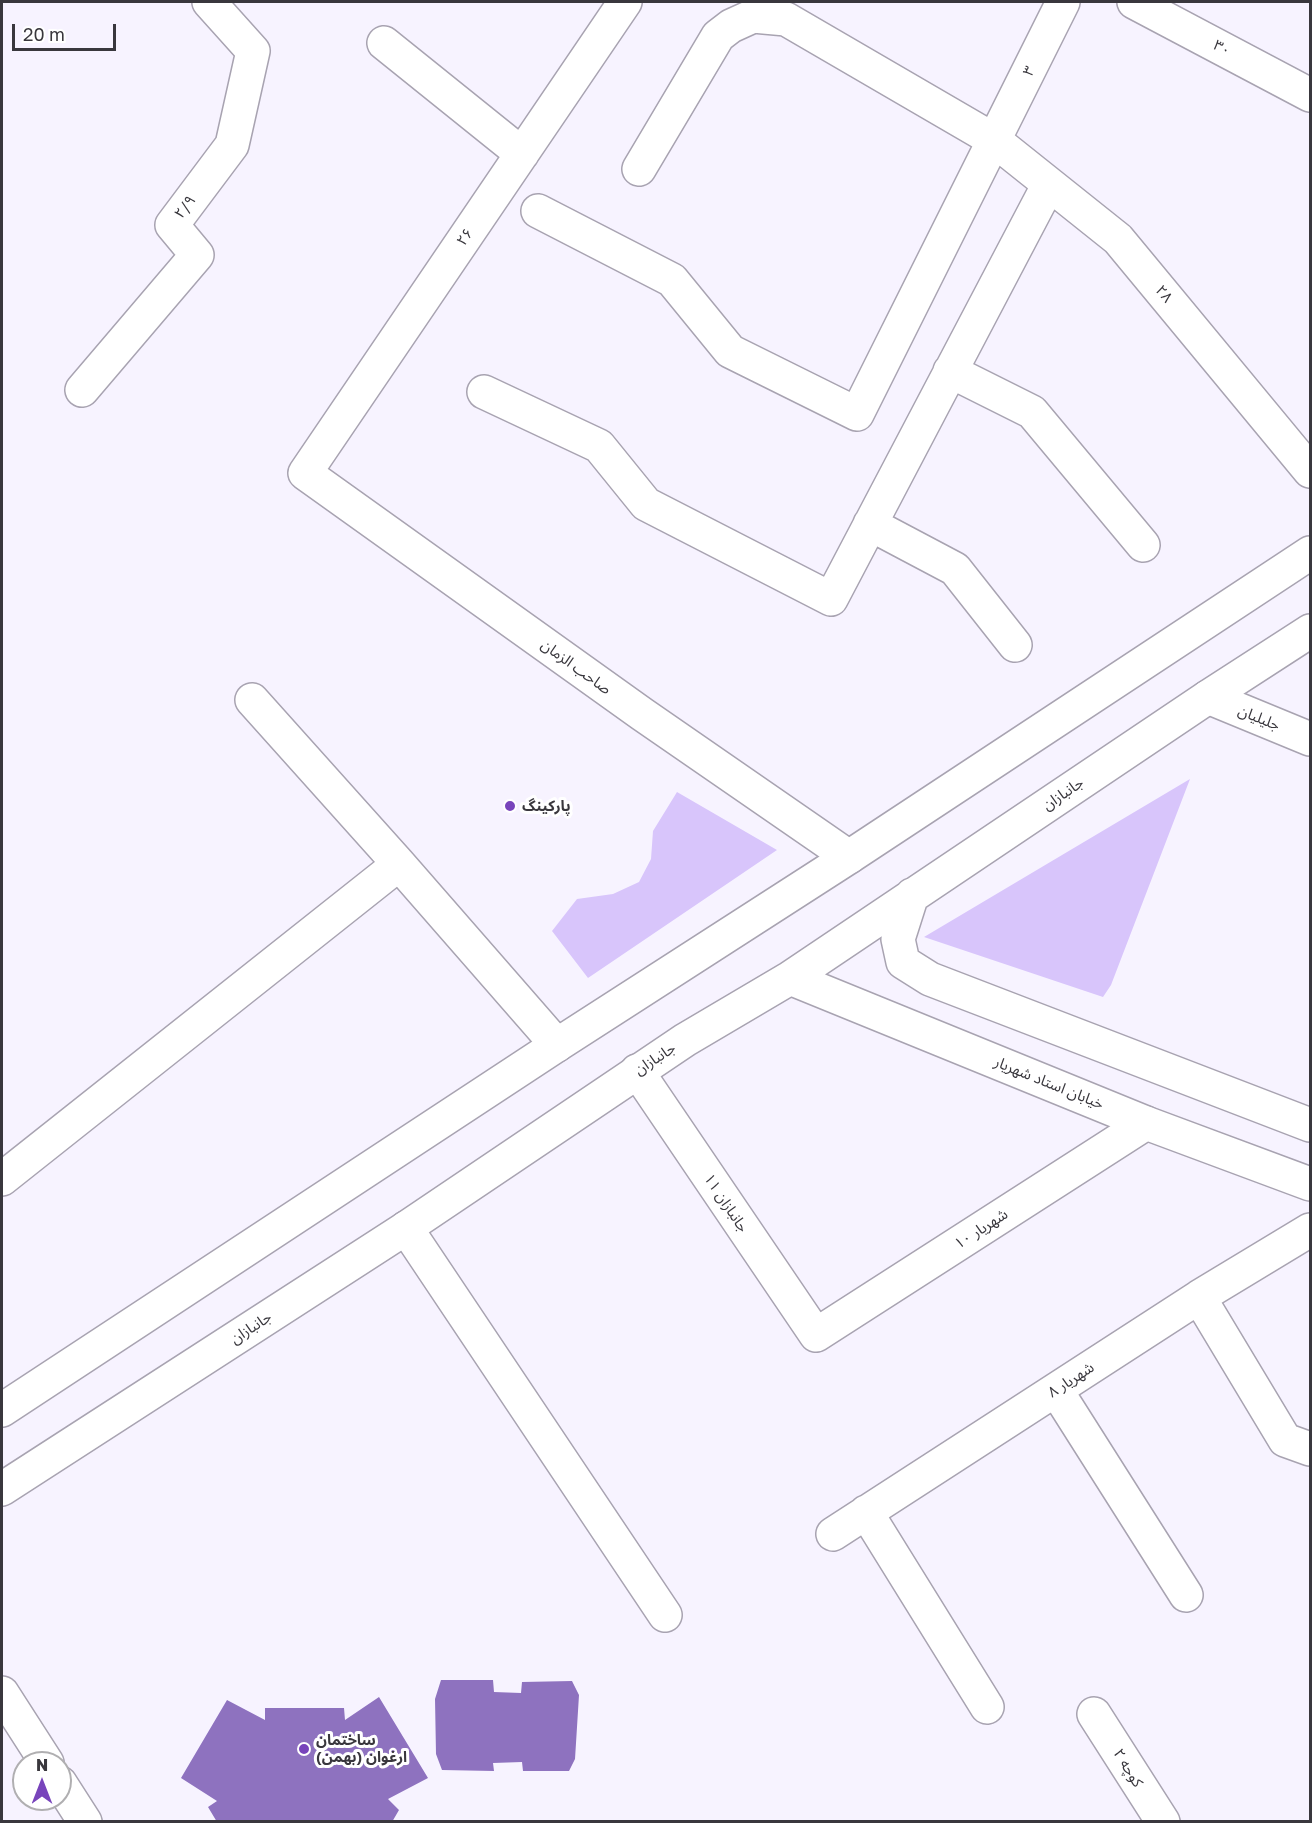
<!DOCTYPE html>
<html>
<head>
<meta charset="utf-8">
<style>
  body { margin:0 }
  #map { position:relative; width:1312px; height:1823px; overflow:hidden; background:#f7f3ff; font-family:"Golos Text",sans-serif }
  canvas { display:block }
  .frame { position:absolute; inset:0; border:3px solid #39373d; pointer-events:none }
  .north { position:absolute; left:12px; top:1751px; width:60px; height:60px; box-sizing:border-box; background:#fff; border:2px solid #b0afb1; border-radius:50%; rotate:0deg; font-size:16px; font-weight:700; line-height:24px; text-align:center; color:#39373d }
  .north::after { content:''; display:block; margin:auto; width:21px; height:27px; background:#7844bb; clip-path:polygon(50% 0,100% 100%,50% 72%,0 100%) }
  .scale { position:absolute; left:12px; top:24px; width:104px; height:27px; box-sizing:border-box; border:3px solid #39373d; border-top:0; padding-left:8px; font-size:18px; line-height:21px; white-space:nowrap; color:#39373d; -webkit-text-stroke:4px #fff; paint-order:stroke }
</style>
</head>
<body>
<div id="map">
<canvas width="1312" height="1823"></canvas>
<div class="frame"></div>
<div class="north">N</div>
<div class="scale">20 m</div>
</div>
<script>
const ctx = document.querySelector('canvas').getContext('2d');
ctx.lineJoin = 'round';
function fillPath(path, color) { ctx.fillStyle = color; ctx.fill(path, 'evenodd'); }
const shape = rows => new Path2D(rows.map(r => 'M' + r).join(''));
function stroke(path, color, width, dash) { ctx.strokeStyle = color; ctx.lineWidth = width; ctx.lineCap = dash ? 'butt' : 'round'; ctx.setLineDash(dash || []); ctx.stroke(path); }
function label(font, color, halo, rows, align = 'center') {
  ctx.font = font + ' "Golos Text","Noto Sans Arabic",sans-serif'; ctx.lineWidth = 6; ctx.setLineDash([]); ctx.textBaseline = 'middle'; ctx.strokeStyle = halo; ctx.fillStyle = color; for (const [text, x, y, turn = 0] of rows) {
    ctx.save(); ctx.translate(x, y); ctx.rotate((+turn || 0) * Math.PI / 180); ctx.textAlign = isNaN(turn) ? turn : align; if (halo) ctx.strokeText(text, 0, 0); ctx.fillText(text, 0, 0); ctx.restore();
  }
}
fillPath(shape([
  [1190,779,1111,985,1103,997,924,937],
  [677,792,777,850,588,978,552,931,577,899,613,894,639,882,651,859,653,831]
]), '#d8c5fb');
fillPath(shape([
  [441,1680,493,1680,494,1692,521,1693,522,1682,572,1681,579,1695,575,1759,569,1771,523,1771,522,1762,493,1763,494,1771,442,1770,436,1754,435,1699],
  [379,1697,428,1778,388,1799,399,1810,392,1822,217,1822,208,1807,217,1801,181,1778,227,1700,265,1720,265,1708,344,1708,345,1720]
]), '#8e72bf');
const minor = shape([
  [625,2,305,473,642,714,849,857],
  [1134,2,1310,95],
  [384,43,522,154],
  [639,169,718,36,731,26,753,16,786,19,994,140,1118,239,1310,471],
  [538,211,672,280,730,351,857,414,1063,2],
  [950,371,1032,412,1143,545],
  [82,390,197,255,172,225,232,145,253,51,209,2],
  [484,392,599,446,646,504,831,599,1049,184],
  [870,524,955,569,1015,645],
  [1208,697,1310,739],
  [252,700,399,864,557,1045],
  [637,1071,816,1335,1146,1123],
  [2,1179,399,864],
  [406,1228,665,1615],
  [1199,1297,1285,1440,1310,1449],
  [1056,1390,1186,1595],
  [866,1512,987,1707],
  [833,1534,1199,1297,1310,1230],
  [1094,1714,1163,1822]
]);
const tertiary = shape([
  [912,895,898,939,903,962,930,979,1310,1125],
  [790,978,1146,1123,1310,1184],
  [2,1410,557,1045,849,857,1310,553],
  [2,1489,406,1228,685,1040,790,978,1208,697,1310,631],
  [2,1693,47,1763],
  [60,1783,85,1822]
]);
stroke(minor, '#a8a3b1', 36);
stroke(tertiary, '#a8a3b1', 36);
stroke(minor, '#fff', 33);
stroke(tertiary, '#fff', 33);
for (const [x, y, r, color] of [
  [510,806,6,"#7844bb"],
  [304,1749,6,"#7844bb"]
]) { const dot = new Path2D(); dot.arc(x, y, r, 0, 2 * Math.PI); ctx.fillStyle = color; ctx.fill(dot); stroke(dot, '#fff', 2); }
label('15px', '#39373d', '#fff', [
  ["۳۰",1222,48,28],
  ["۳",1029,71,-64],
  ["۲/۹",185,207,-53],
  ["۲۶",465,237,-56],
  ["۲۸",1164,294,50],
  ["صاحب الزمان",576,667,36],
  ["جلیلیان",1259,718,22],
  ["جانبازان",1063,794,-34],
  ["جانبازان",655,1059,-33],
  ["خیابان استاد شهریار",1049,1083,22],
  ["۱۱ جانبازان",726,1203,56],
  ["شهریار ۱۰",981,1229,-33],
  ["جانبازان",251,1328,-33],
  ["شهریار ۸",1071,1380,-33],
  ["کوچه ۲",1128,1768,58]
]);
label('bold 15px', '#39373d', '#fff', [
  ["پارکینگ",522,806],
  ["ساختمان",316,1740],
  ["ارغوان (بهمن)",316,1757]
], 'left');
</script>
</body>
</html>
